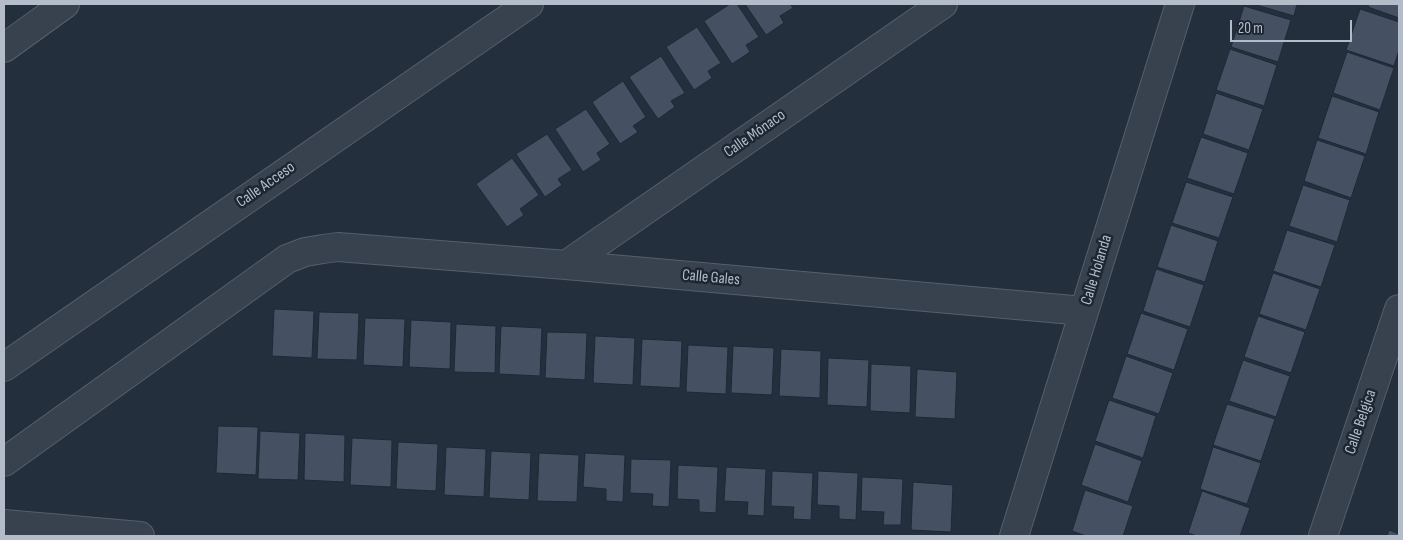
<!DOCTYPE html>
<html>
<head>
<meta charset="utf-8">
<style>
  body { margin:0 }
  #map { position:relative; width:1403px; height:540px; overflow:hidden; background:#242f3e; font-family:"Sofia Sans Condensed",sans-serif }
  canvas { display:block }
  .frame { position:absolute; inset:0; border:5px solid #b4bcc9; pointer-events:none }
  .scale { position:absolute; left:1230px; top:20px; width:122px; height:22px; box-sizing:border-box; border:2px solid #b4bcc9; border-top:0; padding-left:6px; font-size:15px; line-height:18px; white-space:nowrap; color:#b4bcc9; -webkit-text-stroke:4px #1d2633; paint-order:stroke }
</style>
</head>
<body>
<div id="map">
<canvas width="1403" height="540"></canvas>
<div class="frame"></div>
<div class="scale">20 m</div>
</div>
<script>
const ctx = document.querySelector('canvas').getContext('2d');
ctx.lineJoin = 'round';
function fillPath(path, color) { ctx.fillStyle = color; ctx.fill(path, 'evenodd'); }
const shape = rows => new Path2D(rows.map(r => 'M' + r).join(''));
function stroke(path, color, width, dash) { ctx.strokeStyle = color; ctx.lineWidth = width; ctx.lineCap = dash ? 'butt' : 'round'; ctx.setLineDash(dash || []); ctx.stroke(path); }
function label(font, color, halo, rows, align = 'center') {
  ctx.font = font + ' "Sofia Sans Condensed",sans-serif'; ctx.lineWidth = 5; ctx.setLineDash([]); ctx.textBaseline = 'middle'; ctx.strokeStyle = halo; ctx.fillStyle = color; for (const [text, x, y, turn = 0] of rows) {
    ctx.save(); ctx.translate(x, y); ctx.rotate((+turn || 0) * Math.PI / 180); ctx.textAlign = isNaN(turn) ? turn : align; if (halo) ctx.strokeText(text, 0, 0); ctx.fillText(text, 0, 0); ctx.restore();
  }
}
const building = shape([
  [730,4,737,4,759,37,746,45,750,52,732,64,704,21,730,4],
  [745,4,790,4,793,8,780,16,784,23,766,35,745,4],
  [1253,4,1297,4,1294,16,1253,4],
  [1369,4,1399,4,1399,18,1368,7,1369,4],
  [1244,6,1291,20,1278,62,1231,47,1244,6],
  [1360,9,1399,22,1399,50,1394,66,1346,50,1360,9],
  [697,27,721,63,708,71,712,78,694,90,666,47,697,27],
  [1230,49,1277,65,1264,106,1216,90,1230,49],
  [1347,52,1394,68,1380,110,1333,93,1347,52],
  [661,56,685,93,671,101,675,107,658,119,629,77,661,56],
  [623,81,646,117,633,126,638,132,620,144,592,102,623,81],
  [1216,93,1263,109,1249,150,1203,134,1216,93],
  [1332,96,1379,112,1366,154,1318,138,1332,96],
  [586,109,610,144,597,153,601,160,583,172,555,129,586,109],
  [547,134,572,170,558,179,562,185,545,197,516,154,547,134],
  [1201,137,1248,153,1234,194,1187,178,1201,137],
  [1317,140,1365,156,1351,198,1304,181,1317,140],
  [512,158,539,195,520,209,524,215,507,227,476,184,512,158],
  [1186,182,1233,197,1219,238,1172,223,1186,182],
  [1303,185,1350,200,1337,242,1289,226,1303,185],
  [1171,225,1218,241,1205,282,1157,267,1171,225],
  [1287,230,1335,245,1321,287,1273,271,1287,230],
  [1156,269,1204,285,1190,327,1143,311,1156,269],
  [1273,273,1320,289,1306,330,1259,314,1273,273],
  [274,309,314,311,312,358,272,356,274,309],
  [319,312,359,313,357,360,317,359,319,312],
  [1141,313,1188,329,1174,370,1127,354,1141,313],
  [1258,316,1305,332,1291,373,1244,357,1258,316],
  [365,318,405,319,403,367,363,365,365,318],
  [411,320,451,322,450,369,409,367,411,320],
  [456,324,496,326,495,373,454,372,456,324],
  [501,326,542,328,540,376,499,374,501,326],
  [547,332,587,333,585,380,545,378,547,332],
  [595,336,635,338,633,385,593,383,595,336],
  [642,339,682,341,680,388,640,386,642,339],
  [688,345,728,347,726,394,686,392,688,345],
  [733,346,774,348,772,395,731,393,733,346],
  [781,349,821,351,820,398,779,396,781,349],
  [1126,356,1173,373,1159,414,1112,398,1126,356],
  [828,358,869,360,867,407,827,405,828,358],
  [1243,360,1290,376,1276,417,1229,401,1243,360],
  [871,364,911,366,910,413,870,411,871,364],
  [917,369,957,372,955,419,915,417,917,369],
  [1109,400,1156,416,1143,458,1095,441,1109,400],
  [1227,404,1275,419,1261,461,1213,445,1227,404],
  [218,426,258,427,256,475,216,473,218,426],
  [260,431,300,433,298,480,258,479,260,431],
  [305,433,345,435,344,482,304,480,305,433],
  [352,438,392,440,391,487,350,485,352,438],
  [398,442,438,444,436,491,396,489,398,442],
  [1095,444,1142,461,1128,502,1081,485,1095,444],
  [446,447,486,449,484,497,444,495,446,447],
  [1213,447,1261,463,1247,504,1200,489,1213,447],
  [491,451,531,453,529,500,489,498,491,451],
  [539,453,579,455,577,502,537,501,539,453],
  [585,453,625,455,623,502,606,501,606,489,583,487,585,453],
  [631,459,671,460,669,507,652,506,653,494,630,493,631,459],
  [678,465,718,467,716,513,699,512,699,500,677,499,678,465],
  [726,467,766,469,764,516,747,515,748,502,724,501,726,467],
  [772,471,813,473,811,520,793,519,794,507,771,506,772,471],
  [818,471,858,473,856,520,839,519,839,506,817,505,818,471],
  [862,477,903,479,901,525,883,525,884,512,861,511,862,477],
  [913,482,953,485,951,532,911,530,913,482],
  [1085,490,1133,506,1123,536,1086,536,1072,531,1085,490],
  [1202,491,1250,508,1240,536,1197,536,1188,533,1202,491],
  [1389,530,1399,534,1399,536,1387,536,1389,530]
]);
fillPath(building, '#455162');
stroke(building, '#1f2835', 1);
const minor = shape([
  [4,48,65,4],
  [566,265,943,4],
  [4,367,529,4],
  [4,462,287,259,305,252,323,249,338,247,566,265,1084,311],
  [4,524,140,536],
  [1014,536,1180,4],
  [1323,536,1399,309]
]);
stroke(minor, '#565f6c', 30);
stroke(minor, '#38414e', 28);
label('16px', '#b4bcc9', '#1d2633', [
  ["Calle Mónaco",755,134,-35],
  ["Calle Acceso",266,185,-35],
  ["Calle Holanda",1097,270,-73],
  ["Calle Gales",711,278,5],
  ["Calle Belgica",1361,422,-71]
]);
</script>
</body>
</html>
